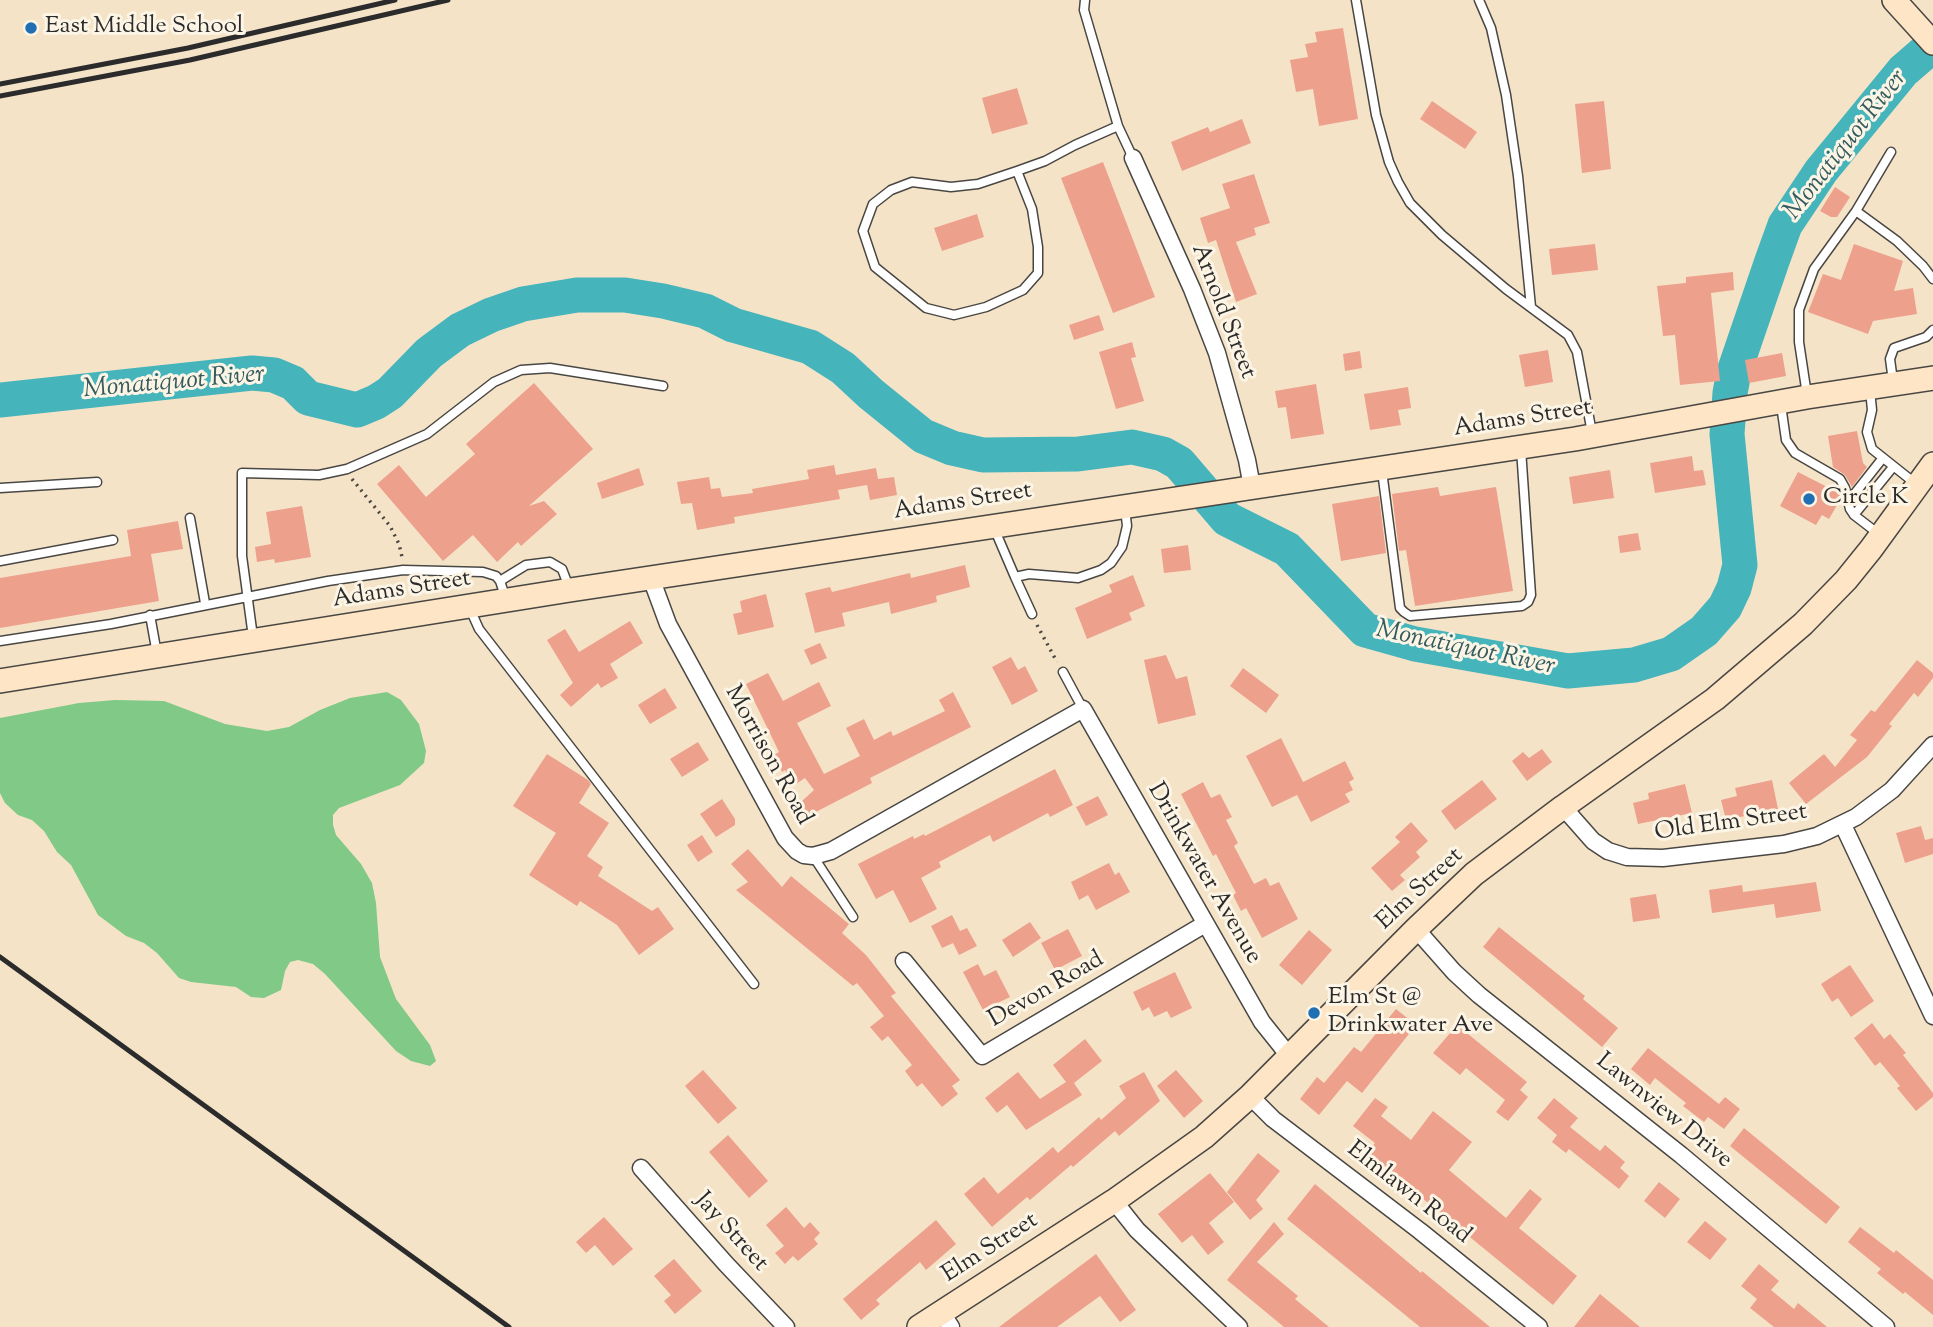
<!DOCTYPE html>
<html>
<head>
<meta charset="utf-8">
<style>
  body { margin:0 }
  canvas { display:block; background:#f5e3c8 }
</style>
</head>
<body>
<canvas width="1933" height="1327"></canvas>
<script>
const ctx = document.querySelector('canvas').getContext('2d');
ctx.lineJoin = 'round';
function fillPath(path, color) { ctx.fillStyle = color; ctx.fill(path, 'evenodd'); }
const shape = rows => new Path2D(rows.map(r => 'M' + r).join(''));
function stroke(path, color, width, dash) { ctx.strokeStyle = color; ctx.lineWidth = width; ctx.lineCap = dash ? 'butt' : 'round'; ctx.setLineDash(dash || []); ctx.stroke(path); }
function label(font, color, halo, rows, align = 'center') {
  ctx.font = font + ' "Sorts Mill Goudy",serif'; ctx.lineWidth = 6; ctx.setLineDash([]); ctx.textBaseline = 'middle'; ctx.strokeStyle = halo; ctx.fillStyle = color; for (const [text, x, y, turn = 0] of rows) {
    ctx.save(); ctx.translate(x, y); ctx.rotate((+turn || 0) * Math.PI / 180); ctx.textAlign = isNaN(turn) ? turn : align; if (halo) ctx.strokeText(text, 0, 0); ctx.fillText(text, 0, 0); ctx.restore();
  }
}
fillPath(shape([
  [387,692,401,700,419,724,426,751,424,763,400,785,339,808,333,815,333,825,336,835,361,864,372,883,376,903,380,957,396,999,430,1045,436,1061,430,1066,411,1061,396,1051,325,974,313,964,298,960,290,962,285,971,281,990,264,998,251,997,236,987,191,982,179,978,157,953,144,943,126,936,98,915,71,865,57,852,44,831,32,820,18,815,5,803,0,793,0,718,79,703,115,700,164,701,225,724,267,731,289,727,320,710,350,698]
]), '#80c986');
stroke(shape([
  [0,400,252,373,274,375,293,383,308,398,357,410,376,402,390,393,429,353,460,330,491,315,523,304,577,295,625,295,663,301,705,311,733,325,810,347,843,368,871,394,923,436,952,448,983,455,1078,454,1132,447,1163,454,1179,463,1227,519,1287,549,1365,630,1415,644,1568,671,1634,665,1671,654,1704,631,1725,607,1734,588,1740,565,1727,434,1730,393,1734,372,1772,261,1785,225,1821,171,1903,71,1933,45]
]), '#45b4bb', 35);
fillPath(shape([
  [1343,28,1358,119,1319,126,1313,89,1296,92,1290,60,1308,57,1305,44,1317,42,1315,32],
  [1017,88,1028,124,992,134,982,98],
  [1432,101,1477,132,1465,149,1420,119],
  [1604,101,1611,169,1582,173,1575,104],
  [1242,119,1251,143,1182,171,1171,142,1208,127,1210,132],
  [1103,162,1155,297,1113,313,1061,178],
  [1254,174,1270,223,1254,228,1256,235,1236,242,1257,294,1236,302,1216,240,1208,243,1200,218,1230,208,1222,184],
  [1835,187,1850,197,1837,217,1831,217,1820,211],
  [977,214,984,237,942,251,934,228],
  [1595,244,1598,270,1552,275,1549,249],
  [1854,244,1903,261,1894,291,1913,288,1917,314,1873,321,1868,334,1808,312,1823,274,1841,280],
  [1733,272,1734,290,1711,293,1720,381,1680,385,1675,335,1663,336,1657,286,1686,283,1686,277],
  [1099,315,1104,330,1074,340,1069,325],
  [1132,342,1136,357,1131,358,1144,401,1116,409,1099,352],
  [1548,350,1553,382,1525,387,1519,355],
  [1360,351,1362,368,1345,371,1343,354],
  [1782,353,1786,376,1749,383,1745,360],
  [534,383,593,449,529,506,544,501,557,514,521,546,518,542,497,562,473,535,443,561,377,484,399,465,426,497,475,454,466,444],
  [1316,384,1324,434,1291,439,1286,407,1278,408,1275,391],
  [1408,387,1411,408,1398,410,1401,425,1370,430,1364,394],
  [1857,431,1863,463,1867,467,1852,487,1845,475,1833,467,1828,436],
  [1692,456,1694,471,1703,470,1706,485,1655,493,1650,463],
  [834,465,836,475,876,468,878,479,894,477,897,495,870,500,867,485,838,490,840,499,734,517,735,523,697,530,692,503,681,504,677,482,709,477,711,489,720,488,722,497,753,493,752,489,809,479,807,470],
  [639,468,644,485,602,499,597,483],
  [1610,470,1614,498,1573,504,1569,477],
  [1798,472,1837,492,1836,486,1839,490,1841,498,1829,519,1822,515,1816,525,1780,506],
  [1438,487,1440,496,1496,487,1513,591,1415,606,1406,550,1399,551,1392,494],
  [1379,496,1386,553,1341,561,1332,504],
  [302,506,311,557,275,563,274,559,257,562,255,547,271,544,266,512],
  [178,521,183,549,151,554,159,601,0,628,0,578,131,556,127,530],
  [1638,533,1641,550,1620,553,1618,536],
  [1188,545,1191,570,1164,573,1161,549],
  [965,565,970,587,936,596,937,602,891,614,889,602,842,613,845,626,815,633,805,593,830,587,832,592,910,573,911,578],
  [1133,575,1145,606,1129,613,1132,620,1087,639,1075,608,1112,592,1109,585],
  [766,594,774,627,738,635,733,614,742,612,740,601],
  [630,621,643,643,610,664,618,678,601,688,598,683,571,707,560,695,573,683,547,640,565,629,579,652],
  [820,643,827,658,811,665,804,650],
  [1166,655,1176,679,1187,676,1196,715,1158,724,1144,660],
  [1011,657,1018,670,1025,666,1038,691,1012,705,992,667],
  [1917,660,1933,673,1933,678,1918,697,1914,693,1889,724,1892,726,1867,757,1806,804,1789,783,1824,754,1835,767,1857,740,1850,735,1871,710,1875,712],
  [1243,668,1279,695,1266,713,1230,686],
  [768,673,783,701,819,682,831,706,797,723,824,774,860,756,846,728,864,719,874,740,891,731,893,736,945,711,939,700,953,692,971,727,870,778,872,783,808,816,801,802,814,790,805,778,793,786,785,770,782,772,774,755,779,752,746,684],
  [665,688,677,708,650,724,638,705],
  [1281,738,1303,782,1345,761,1354,779,1349,782,1353,790,1345,794,1350,802,1311,822,1297,795,1272,807,1246,756],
  [698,742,709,760,682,777,670,759],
  [1542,749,1552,762,1527,781,1512,761,1523,752,1529,758],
  [547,754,588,780,591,784,579,803,609,823,587,856,603,867,598,876,652,911,658,907,674,929,639,955,617,925,580,901,577,906,529,875,556,833,513,806],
  [1055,769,1073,805,1050,817,1048,813,993,842,990,835,939,862,941,867,921,878,937,909,910,923,893,890,876,899,858,864,913,836,914,839,924,834,925,836],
  [1482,780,1497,799,1455,830,1441,811],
  [1772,780,1778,809,1726,820,1721,800,1737,796,1735,788],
  [1203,782,1211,798,1220,794,1232,817,1226,820,1238,843,1234,846,1254,884,1266,878,1270,886,1279,882,1298,919,1262,938,1246,908,1241,911,1233,895,1236,893,1216,854,1213,856,1181,794],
  [1685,784,1692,813,1638,824,1633,803,1649,799,1648,793],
  [1098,796,1108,815,1086,826,1076,807],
  [722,799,735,819,735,825,716,837,700,814],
  [1411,822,1428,841,1416,852,1420,857,1400,875,1405,880,1392,891,1371,868,1400,842,1395,837],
  [1921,826,1925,840,1933,838,1933,854,1905,863,1896,833],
  [702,835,713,852,698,862,687,845],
  [748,849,782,887,791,876,849,924,842,933,866,955,896,993,891,996,960,1080,952,1086,958,1094,942,1107,922,1083,917,1087,905,1071,912,1065,888,1036,882,1041,870,1027,884,1016,857,983,853,986,736,890,748,882,731,864],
  [1109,863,1115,875,1119,872,1130,892,1096,910,1088,895,1079,900,1071,882],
  [1816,882,1821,911,1776,918,1774,904,1712,913,1709,890,1742,885,1743,892],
  [1656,894,1660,918,1633,922,1630,898],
  [952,915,960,931,967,928,977,946,959,955,953,943,942,948,931,926],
  [1030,922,1041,938,1013,957,1002,940],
  [1499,927,1585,996,1583,999,1618,1028,1602,1047,1483,947],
  [1068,929,1082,956,1055,970,1041,943],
  [1309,930,1332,950,1302,985,1279,965],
  [978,964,984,976,996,970,1010,997,983,1010,963,972],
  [1850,965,1874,1001,1851,1017,1838,998,1832,1002,1821,984],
  [1175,972,1192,1008,1171,1018,1167,1011,1154,1017,1149,1007,1142,1011,1133,992],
  [1396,1009,1416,1025,1362,1093,1347,1081,1319,1115,1300,1099,1317,1077,1324,1083,1354,1047,1361,1052],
  [1872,1023,1884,1039,1890,1034,1906,1053,1903,1055,1933,1093,1933,1097,1916,1111,1897,1088,1900,1086,1880,1062,1875,1066,1854,1038],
  [1457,1025,1527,1082,1520,1090,1528,1097,1508,1121,1496,1112,1505,1100,1466,1068,1460,1075,1433,1053],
  [1085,1039,1102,1061,1074,1083,1082,1095,1026,1130,1007,1105,997,1113,985,1098,1018,1072,1040,1099,1066,1082,1053,1065],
  [1648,1048,1719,1104,1725,1097,1740,1109,1724,1129,1708,1117,1704,1122,1683,1106,1686,1103,1655,1078,1650,1085,1631,1069],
  [703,1070,737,1108,718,1124,685,1086],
  [1176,1070,1203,1101,1184,1118,1157,1086],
  [1144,1072,1160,1101,1119,1136,1115,1131,1073,1167,1071,1165,1030,1200,1027,1197,992,1227,964,1194,984,1177,998,1194,1053,1147,1058,1153,1099,1117,1101,1120,1126,1098,1119,1086],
  [1375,1098,1388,1107,1381,1116,1411,1140,1433,1111,1472,1142,1449,1170,1506,1218,1530,1189,1542,1199,1519,1228,1577,1276,1553,1305,1367,1153,1375,1143,1353,1126],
  [1554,1098,1578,1118,1570,1127,1600,1151,1605,1145,1625,1162,1620,1168,1629,1176,1619,1189,1569,1149,1566,1153,1552,1142,1557,1135,1537,1118],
  [1744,1128,1840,1207,1826,1224,1730,1146],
  [728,1135,768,1181,749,1198,709,1152],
  [1258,1153,1280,1171,1256,1200,1263,1209,1250,1220,1227,1192],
  [1210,1173,1234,1202,1209,1223,1224,1242,1208,1255,1192,1235,1182,1243,1158,1214],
  [1659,1182,1680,1199,1665,1218,1644,1201],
  [1315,1184,1421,1273,1422,1271,1490,1327,1420,1327,1287,1219],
  [786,1207,804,1228,810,1222,820,1233,814,1239,818,1244,798,1261,793,1256,785,1264,775,1253,784,1246,766,1225],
  [604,1217,633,1249,613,1266,595,1245,586,1253,576,1242],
  [936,1220,956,1244,926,1270,920,1262,876,1300,880,1304,861,1320,843,1299],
  [1705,1221,1727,1239,1710,1260,1687,1242],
  [1274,1222,1284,1234,1257,1262,1298,1296,1295,1299,1329,1327,1284,1327,1227,1280],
  [1860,1227,1894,1253,1896,1250,1933,1280,1933,1315,1905,1292,1903,1294,1877,1273,1881,1269,1848,1242],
  [1096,1254,1136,1310,1120,1322,1100,1296,1057,1327,999,1327],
  [674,1259,702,1291,675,1314,664,1301,671,1295,654,1276],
  [1759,1264,1779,1281,1771,1290,1794,1309,1798,1303,1827,1327,1774,1327,1750,1308,1757,1299,1741,1286],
  [1600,1294,1640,1327,1574,1327]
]), '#eda08c');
const lane = shape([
  [1085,0,1084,10,1118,126,1133,158],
  [1356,0,1376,115,1389,162,1398,182,1410,203,1442,235,1506,289,1568,335,1577,352,1592,433],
  [1479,0,1491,28,1506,95,1518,176,1531,307],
  [1017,171,1032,209,1038,247,1038,273,1023,290,986,307,954,315,926,308,875,267,863,231,873,204,891,190,912,182,951,187,978,184,1017,171,1045,161,1075,145,1118,126],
  [1856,211,1897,241,1923,266,1933,279],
  [1893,381,1890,359,1894,348,1926,337,1933,330],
  [1870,390,1872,410,1867,432,1872,449,1916,484],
  [1807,395,1799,342,1799,310,1814,269,1856,211,1891,152],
  [1781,405,1786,440,1795,453,1840,479,1845,488,1850,509,1854,515,1880,535],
  [1382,471,1400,608,1404,612,1410,616,1522,606,1528,602,1531,595,1521,449],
  [0,488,97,482],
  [1848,502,1882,459],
  [1854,515,1893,467],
  [190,518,205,603],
  [994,528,1015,577],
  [0,561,113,540],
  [500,581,526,565,550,562,562,569,570,590],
  [470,609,479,629,754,984],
  [1032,614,1015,577,1029,574,1078,578,1101,570,1111,563,1122,547,1127,526,1125,508],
  [150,615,157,654],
  [253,637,242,556,242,473,319,475,347,469,427,434,494,382,521,370,550,368,663,386],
  [0,641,111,624,328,581,403,570,483,572,496,576,500,581,506,599],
  [1063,672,1083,709],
  [813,856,853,917]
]);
const street = shape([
  [1133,158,1192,289,1217,353,1247,460,1252,487],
  [651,578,668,624,785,838,797,851,804,855,813,856,831,851,1083,709,1262,1022,1290,1057],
  [1563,807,1593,841,1608,851,1627,857,1663,858,1784,844,1817,836,1856,817,1892,790,1933,745],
  [1843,825,1933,1016],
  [1416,929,1454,972,1479,995,1681,1155,1886,1327],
  [904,961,982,1056,1205,924],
  [1250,1096,1273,1119,1420,1231,1539,1327],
  [641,1168,726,1264,786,1327],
  [1114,1201,1137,1230,1239,1327],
  [941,1312,951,1327]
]);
const secondary = shape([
  [1894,0,1933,43],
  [0,681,570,590,1575,439,1807,397,1933,378],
  [919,1327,1114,1201,1204,1137,1250,1096,1416,929,1474,874,1563,807,1715,699,1803,624,1846,580,1871,549,1933,464]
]);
stroke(lane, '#494743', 11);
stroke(street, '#494743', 19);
stroke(secondary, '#494743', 26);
stroke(shape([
  [352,479,390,526,399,544,402,557],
  [1037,625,1057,662]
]), '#494743', 3.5, [2, 5]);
stroke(lane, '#fff', 8);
stroke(street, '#fff', 16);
stroke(secondary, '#fee5c5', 23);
stroke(shape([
  [0,84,188,48,395,0],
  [0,96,190,60,448,0],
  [0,957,509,1327]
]), '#2b2b2b', 5);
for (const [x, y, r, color] of [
  [31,28,7,"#1f6fb2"],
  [1809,499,7,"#1f6fb2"],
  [1314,1013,7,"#1f6fb2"]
]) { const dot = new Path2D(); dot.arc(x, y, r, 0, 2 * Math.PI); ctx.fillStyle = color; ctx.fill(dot); stroke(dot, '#fcf5e5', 2.5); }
label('24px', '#2b2b2b', '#fcf5e5', [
  ["East Middle School",45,28],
  ["Circle K",1823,499],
  ["Elm St @",1328,999],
  ["Drinkwater Ave",1328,1027]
], 'left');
label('24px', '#2b2b2b', '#fcf5e5', [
  ["Arnold Street",1222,312,69],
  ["Adams Street",1523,420,-9],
  ["Adams Street",963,503,-9],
  ["Adams Street",402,591,-9],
  ["Morrison Road",767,756,61],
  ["Old Elm Street",1731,824,-8],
  ["Drinkwater Avenue",1203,874,60],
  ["Elm Street",1421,890,-43],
  ["Devon Road",1047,991,-30],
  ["Lawnview Drive",1663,1112,39],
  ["Elmlawn Road",1408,1194,38],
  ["Jay Street",730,1233,48],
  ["Elm Street",991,1249,-33]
]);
label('italic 26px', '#345b5d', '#fcf5e5', [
  ["Monatiquot River",1847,146,-52],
  ["Monatiquot River",174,384,-5],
  ["Monatiquot River",1465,650,12]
]);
</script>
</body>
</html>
